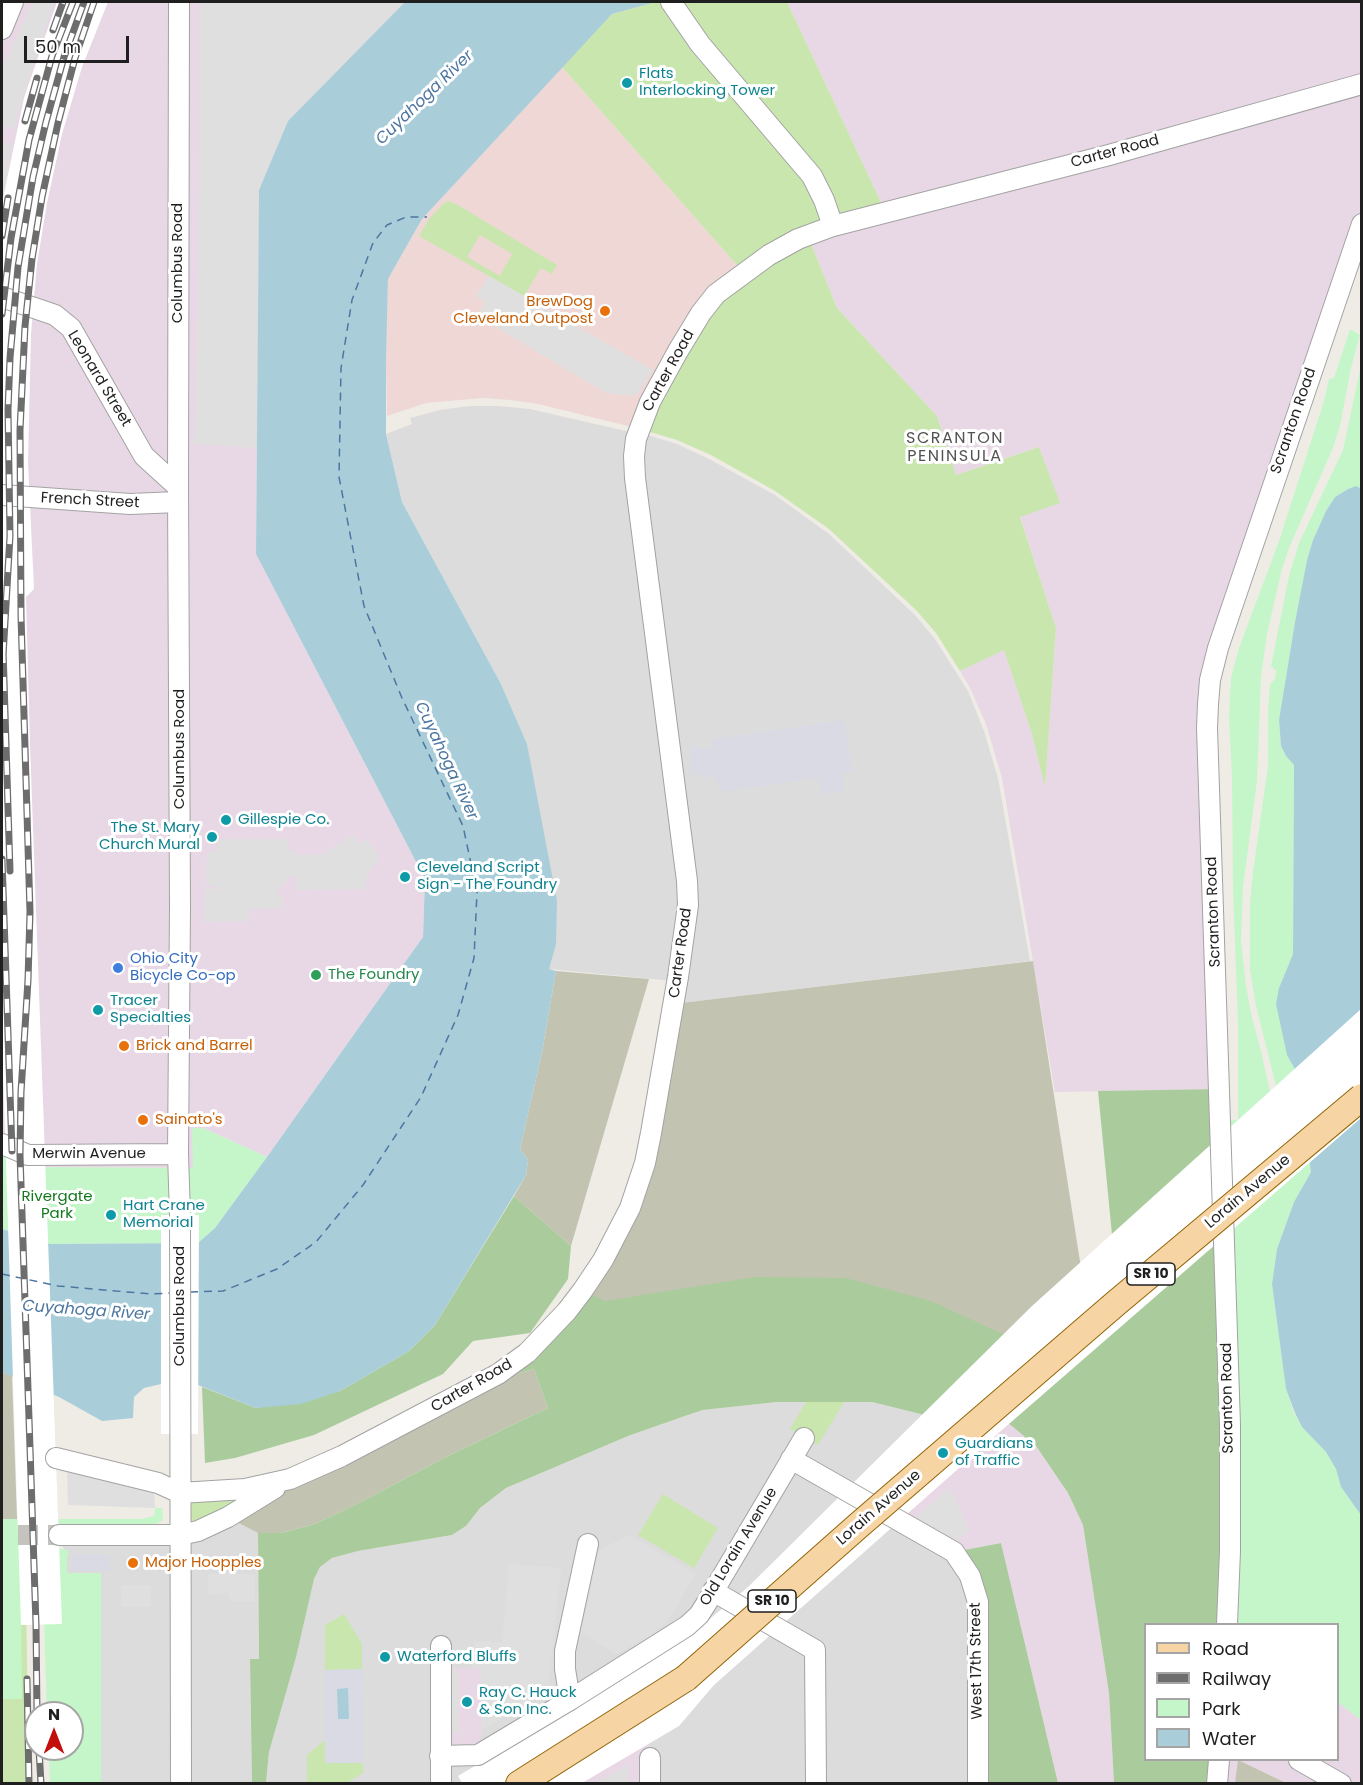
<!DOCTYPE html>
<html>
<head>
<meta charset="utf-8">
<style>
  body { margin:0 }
  #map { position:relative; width:1363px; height:1785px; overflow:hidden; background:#efece6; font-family:Poppins,sans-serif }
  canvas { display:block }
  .frame { position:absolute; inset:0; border:3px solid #1f1f1f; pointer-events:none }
  .legend { position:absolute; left:1144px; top:1623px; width:195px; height:138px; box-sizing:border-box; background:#fff; border:2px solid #a5a5a5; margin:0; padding:8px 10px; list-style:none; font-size:18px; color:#1f1f1f }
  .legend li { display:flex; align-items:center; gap:12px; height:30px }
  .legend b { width:30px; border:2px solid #a5a5a5 }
  .north { position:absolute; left:24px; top:1701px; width:60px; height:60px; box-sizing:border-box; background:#fff; border:2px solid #a5a5a5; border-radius:50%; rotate:0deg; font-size:16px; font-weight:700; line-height:24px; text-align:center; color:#1f1f1f }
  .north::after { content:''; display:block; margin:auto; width:21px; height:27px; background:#c20f0b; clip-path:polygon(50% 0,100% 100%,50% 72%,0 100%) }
  .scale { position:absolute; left:24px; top:36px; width:105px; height:27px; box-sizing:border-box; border:3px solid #1f1f1f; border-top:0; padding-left:8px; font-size:18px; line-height:21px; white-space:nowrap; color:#1f1f1f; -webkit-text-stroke:4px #fff; paint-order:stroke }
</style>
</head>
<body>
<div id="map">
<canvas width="1363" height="1785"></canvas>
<div class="frame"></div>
<ul class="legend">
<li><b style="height:8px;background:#f7d4a3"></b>Road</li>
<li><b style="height:8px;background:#6d6d6d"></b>Railway</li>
<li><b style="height:16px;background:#c5f6ca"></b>Park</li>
<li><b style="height:16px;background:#a9ceda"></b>Water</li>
</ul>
<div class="north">N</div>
<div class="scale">50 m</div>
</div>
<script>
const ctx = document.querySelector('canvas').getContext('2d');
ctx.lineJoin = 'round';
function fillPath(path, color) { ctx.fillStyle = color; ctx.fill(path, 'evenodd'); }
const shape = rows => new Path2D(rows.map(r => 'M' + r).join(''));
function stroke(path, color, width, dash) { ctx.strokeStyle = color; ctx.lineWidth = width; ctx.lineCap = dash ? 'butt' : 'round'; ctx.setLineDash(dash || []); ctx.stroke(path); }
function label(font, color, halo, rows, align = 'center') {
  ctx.font = font + ' Poppins,sans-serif'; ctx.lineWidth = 6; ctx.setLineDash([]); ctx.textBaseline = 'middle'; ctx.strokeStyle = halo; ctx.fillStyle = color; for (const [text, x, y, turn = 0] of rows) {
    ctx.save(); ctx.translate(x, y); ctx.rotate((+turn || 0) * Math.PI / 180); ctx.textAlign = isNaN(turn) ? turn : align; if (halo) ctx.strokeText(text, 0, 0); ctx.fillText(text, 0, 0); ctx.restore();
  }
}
fillPath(shape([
  [470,406,498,406,530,409,630,432,680,891,673,981,549,969,527,744,501,684,402,502,386,434,412,424,410,418,440,410],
  [644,434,677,444,709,459,775,495,829,534,915,615,935,639,968,691,984,731,998,778,1030,961,681,1003,695,894,641,475],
  [777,1402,872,1402,961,1424,970,1576,978,1783,266,1784,269,1752,314,1579,320,1567,332,1558,358,1551,452,1535,466,1526,480,1508,506,1488,628,1436,703,1410],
  [231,1519,258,1533,259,1659,250,1660,252,1783,101,1783,101,1573,67,1573,66,1557,59,1535,180,1535]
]), '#dddcdc');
fillPath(shape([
  [562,67,744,273,640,429,538,404,510,400,483,398,426,403,387,416,386,364,388,279,422,219]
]), '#efd7d6');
fillPath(shape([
  [2,2,405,2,288,121,259,190,256,554,425,879,423,937,267,1157,203,1128,193,1129,194,1168,26,1167,2,1155],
  [787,2,1361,2,1361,224,1210,680,1220,1089,1055,1092,1002,778,986,724,970,688,960,671,1004,649,1032,734,1045,785,1056,628,1020,516,1059,503,1039,447,956,475,937,416,837,308,808,236,886,213],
  [996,1413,1036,1446,1068,1493,1083,1525,1109,1693,1114,1783,1058,1783,1001,1543,954,1552,884,1511],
  [441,1668,481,1668,482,1753,440,1756],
  [1338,1702,1361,1720,1361,1783,1217,1784,1219,1760,1338,1760],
  [630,1714,650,1750,650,1783,519,1784]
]), '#e8d8e5');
fillPath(shape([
  [1033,961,1112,1466,1073,1430,622,1307,590,1296,615,1256,635,1220,646,1189,681,1003],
  [556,971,649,979,571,1246,514,1196,526,1175,528,1160,520,1149,542,1052],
  [534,1369,548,1408,448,1456,359,1503,315,1524,281,1533,258,1533,231,1519,291,1482,498,1379],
  [2,1372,12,1376,17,1519,2,1519],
  [1238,1760,1286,1783,1235,1783]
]), '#c3c3b2');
fillPath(shape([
  [656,2,787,2,886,213,808,236,837,308,937,416,956,475,1039,447,1060,503,1020,517,1056,628,1045,787,1032,734,1004,650,960,671,936,633,916,610,829,529,775,491,711,455,677,440,640,429,678,351,744,273,562,67,612,14],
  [448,201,458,205,557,265,552,274,541,268,524,296,419,236,429,219,444,203],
  [480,235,512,254,500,276,467,257],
  [806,1402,844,1402,818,1445,790,1429],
  [285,1482,180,1535,180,1493],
  [663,1494,718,1528,694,1568,638,1535],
  [25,1535,29,1783,2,1783,2,1536],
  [344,1614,362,1644,362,1669,325,1670,325,1625],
  [325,1740,326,1763,363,1763,363,1773,347,1783,307,1783,307,1755]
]), '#c9e6ae');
fillPath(shape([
  [1220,1089,1227,1624,1146,1624,1146,1760,1219,1760,1217,1783,1114,1783,1109,1693,1083,1525,1068,1493,1036,1446,996,1413,961,1424,872,1402,777,1402,703,1410,688,1415,628,1436,506,1488,480,1508,466,1526,452,1535,358,1551,332,1558,320,1567,314,1579,296,1657,269,1752,266,1783,252,1783,250,1659,259,1659,258,1533,281,1533,315,1524,359,1503,448,1456,548,1408,534,1369,498,1379,590,1294,605,1301,755,1277,846,1278,931,1301,1005,1335,1113,1245,1098,1091],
  [514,1196,571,1246,568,1279,530,1333,473,1341,443,1374,314,1435,235,1458,205,1463,202,1387,256,1408,340,1391,409,1351,435,1325],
  [1001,1543,1058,1783,978,1783,978,1602,954,1552]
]), '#aacc9d');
fillPath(shape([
  [1350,329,1360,335,1351,368,1340,426,1333,448,1289,548,1282,569,1267,634,1261,677,1257,781,1243,887,1241,941,1246,986,1251,1013,1262,1055,1270,1092,1276,1086,1256,1006,1250,970,1250,903,1253,872,1268,766,1268,710,1270,684,1275,679,1276,671,1271,666,1289,576,1299,543,1343,450,1361,365,1361,489,1356,486,1348,489,1335,497,1326,511,1313,540,1307,560,1295,622,1279,720,1281,746,1286,756,1294,765,1293,954,1279,988,1295,1069,1311,1172,1294,1202,1277,1249,1272,1284,1286,1389,1294,1413,1302,1427,1326,1452,1336,1469,1341,1487,1361,1515,1361,1720,1338,1702,1338,1624,1235,1624,1221,1120,1238,1120,1238,1023,1233,890,1232,777,1229,717,1231,678,1239,648,1279,541,1324,401,1329,379,1334,378],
  [192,1128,203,1128,267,1157,215,1228,198,1243,49,1244,58,1519,141,1519,154,1516,155,1508,162,1508,163,1520,154,1525,59,1532,60,1549,68,1550,68,1557,67,1557,67,1573,101,1573,101,1783,50,1783,49,1749,72,1749,72,1713,47,1713,44,1619,21,1620,22,1699,2,1699,2,1519,43,1519,34,1239,2,1229,2,1155,26,1167,193,1168]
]), '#c5f6ca');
fillPath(shape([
  [33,2,54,2,13,129,2,125,2,69],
  [201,2,405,2,288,121,259,190,257,448,194,444,197,360],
  [2,142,11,144,3,214,2,213],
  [489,276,653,370,636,396,606,393,477,316,485,303,476,296],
  [353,835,359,844,368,840,379,858,365,880,366,889,297,890,297,877,290,877,277,890,277,894,283,896,283,908,249,909,248,921,204,922,205,889,216,889,217,887,206,885,207,852,215,851,218,849,217,839,288,839,288,849,299,855,328,854,327,851],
  [67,1468,154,1492,155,1508,68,1505],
  [950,1487,969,1530,953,1544,912,1520],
  [630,1535,696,1574,668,1621,653,1634,617,1654,581,1633,599,1550],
  [509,1564,561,1568,548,1691,482,1730,481,1669,472,1668,474,1641,502,1642],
  [208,1574,255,1574,255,1601,230,1601,229,1593,208,1595],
  [121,1585,151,1585,151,1607,121,1607],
  [447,1671,459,1671,459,1733,447,1733],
  [628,1765,628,1783,597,1783]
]), '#dfdfdf');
fillPath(shape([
  [845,720,852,771,842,772,844,791,821,794,818,778,721,792,715,778,690,774,691,746,713,750,712,739],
  [72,1555,110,1555,110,1571,72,1571],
  [362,1669,363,1763,325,1763,325,1670]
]), '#dadae5');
fillPath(shape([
  [405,2,656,2,612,14,422,219,388,279,386,364,386,434,402,502,501,684,527,744,557,901,556,944,549,969,556,971,542,1052,520,1149,528,1160,526,1175,435,1325,409,1351,340,1391,301,1404,256,1408,198,1385,161,1384,144,1388,134,1397,133,1418,102,1421,59,1397,2,1372,2,1229,50,1244,198,1243,215,1228,267,1157,423,937,425,879,256,554,259,190,288,121],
  [1356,486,1362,489,1361,1515,1341,1487,1336,1469,1326,1452,1302,1427,1295,1413,1286,1389,1272,1284,1277,1249,1294,1202,1311,1172,1296,1071,1287,1055,1276,1004,1279,988,1293,954,1294,765,1286,756,1281,746,1279,720,1295,622,1307,560,1313,540,1326,511,1335,497,1348,489],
  [348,1688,349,1719,338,1719,337,1689]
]), '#a9ceda');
fillPath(shape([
  [57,2,108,2,82,67,62,134,47,203,37,264,31,334,28,463,34,589,26,597,30,745,62,1624,21,1625,2,1041,2,203,24,98],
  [1361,1009,1361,1118,1002,1430,714,1685,679,1726,582,1783,462,1783,458,1776,682,1642,747,1588,1032,1306],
  [161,1215,199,1215,198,1434,161,1434]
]), '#fff');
stroke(shape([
  [2,1274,58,1286,151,1294,170,1293],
  [190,1292,223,1291,277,1269,316,1242,363,1185,421,1097,458,1015,474,958,477,892,463,826,402,698,364,606,339,477,341,368,352,300,373,243,387,225,406,217,427,217]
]), '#4d76a1', 1.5, [8, 6]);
stroke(shape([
  [18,1535,59,1535]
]), '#c5c3be', 20, [20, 10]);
const minor = shape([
  [179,2,178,487,180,906,178,1154,180,1215,181,1784],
  [671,2,700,44,812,176,824,200,833,226],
  [2,29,13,2],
  [2,297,55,315,71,328,144,456,178,487],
  [2,495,130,504,178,502],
  [2,1144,28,1155,178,1154],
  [56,1458,158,1483,180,1493,245,1489,290,1479,342,1456,498,1374,527,1353,567,1311,583,1290,603,1260,630,1208,645,1163,651,1133,678,977,688,905,687,881,635,478,634,456,636,439,650,402,678,351,701,313,716,294,769,255,798,239,833,226,1109,155,1362,84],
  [791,1459,954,1552,970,1576,978,1602,978,1784],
  [59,1535,180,1535,198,1531,228,1517,275,1488],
  [713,1591,815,1650,816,1784],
  [1227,1624,1230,1551,1230,1425,1207,728,1208,704,1210,680,1218,648,1362,224],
  [570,1700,565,1669,565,1651,588,1544],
  [440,1756,478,1755,570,1700,687,1626,699,1615,706,1604,804,1438],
  [1299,1760,1341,1784],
  [441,1784,441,1646],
  [650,1784,650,1758],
  [1217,1784,1219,1760]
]);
const major = shape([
  [519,1784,686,1678]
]);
stroke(minor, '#a3a3a3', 22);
stroke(major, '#916608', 28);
stroke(minor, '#fff', 20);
stroke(major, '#f7d4a3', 26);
const rail = shape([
  [53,30,63,2],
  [25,121,37,78],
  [2,236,8,198],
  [2,314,11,238,29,140,52,56,73,2],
  [3,649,10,871],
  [3,656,10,536,8,410,10,358,18,267,33,177,46,122,64,57,84,2],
  [2,859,12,1151],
  [27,1679,29,1784],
  [37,1713,36,1624,20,1155,21,1092,28,980,30,912,21,616,20,430,25,326,32,259,42,197,58,123,75,58,94,2],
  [39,1749,41,1784]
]);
stroke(rail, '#6d6d6d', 7);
stroke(rail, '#fff', 4.5, [14]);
const majorBridge = shape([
  [686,1678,859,1525,1115,1304,1362,1097]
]);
stroke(majorBridge, '#916608', 28, []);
stroke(majorBridge, '#f7d4a3', 26);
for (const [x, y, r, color] of [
  [627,83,6,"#0f9aa8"],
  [605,311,6,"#e8710a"],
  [226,820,6,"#0f9aa8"],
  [212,837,6,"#0f9aa8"],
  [405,877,6,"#0f9aa8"],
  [118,968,6,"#3f7fe0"],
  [316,975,6,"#2e9e5b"],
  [98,1010,6,"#0f9aa8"],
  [124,1046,6,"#e8710a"],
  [143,1120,6,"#e8710a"],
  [111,1215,6,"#0f9aa8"],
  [943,1453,6,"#0f9aa8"],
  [133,1563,6,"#e8710a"],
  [385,1657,6,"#0f9aa8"],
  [467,1702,6,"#0f9aa8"]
]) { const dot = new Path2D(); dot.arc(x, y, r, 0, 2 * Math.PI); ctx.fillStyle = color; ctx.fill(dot); stroke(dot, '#fff', 2); }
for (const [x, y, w] of [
  [1151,1274,48],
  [772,1601,48]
]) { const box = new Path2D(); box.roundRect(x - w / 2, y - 11, w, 22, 4.5); ctx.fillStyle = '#fff'; ctx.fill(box); stroke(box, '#1f1f1f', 1.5); }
label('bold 14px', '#1f1f1f', null, [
  ["SR 10",1151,1274],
  ["SR 10",772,1601]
]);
label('15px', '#0d838f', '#fff', [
  ["Flats",639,74],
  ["Interlocking Tower",639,91],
  ["Gillespie Co.",238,820],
  ["The St. Mary",200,828,"right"],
  ["Church Mural",200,845,"right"],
  ["Cleveland Script",417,868],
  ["Sign - The Foundry",417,885],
  ["Tracer",110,1001],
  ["Specialties",110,1018],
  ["Hart Crane",123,1206],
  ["Memorial",123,1223],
  ["Guardians",955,1444],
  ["of Traffic",955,1461],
  ["Waterford Bluffs",397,1657],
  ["Ray C. Hauck",479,1693],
  ["& Son Inc.",479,1710]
], 'left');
label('15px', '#1f1f1f', '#fff', [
  ["Carter Road",1115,152,-15],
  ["Columbus Road",178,263,-90],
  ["Carter Road",669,371,-61],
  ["Leonard Street",99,379,59],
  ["Scranton Road",1294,421,-71],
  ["French Street",90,501,3],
  ["Columbus Road",180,749,-90],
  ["Scranton Road",1214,912,-92],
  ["Carter Road",681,953,-82],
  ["Merwin Avenue",89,1154],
  ["Lorain Avenue",1248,1192,-40],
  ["Columbus Road",180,1306,-90],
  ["Carter Road",472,1386,-30],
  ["Scranton Road",1228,1398,-91],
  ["Lorain Avenue",879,1508,-41],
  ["Old Lorain Avenue",739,1547,-59],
  ["West 17th Street",977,1661,-91]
]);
label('15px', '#c56008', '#fff', [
  ["BrewDog",593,302,"right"],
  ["Cleveland Outpost",593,319,"right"],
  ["Brick and Barrel",136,1046],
  ["Sainato's",155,1120],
  ["Major Hoopples",145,1563]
], 'left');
label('15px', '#366cbe', '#fff', [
  ["Ohio City",130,959],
  ["Bicycle Co-op",130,976]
], 'left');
label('15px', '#27864d', '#fff', [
  ["The Foundry",328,975]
], 'left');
label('15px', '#12781c', '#fff', [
  ["Rivergate",57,1197],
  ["Park",57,1214]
]);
label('italic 16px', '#4d76a1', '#fff', [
  ["Cuyahoga River",425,98,-44],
  ["Cuyahoga River",446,761,65],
  ["Cuyahoga River",86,1311,4]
]);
ctx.letterSpacing = '1.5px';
label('16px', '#525252', '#fff', [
  ["SCRANTON",955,439],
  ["PENINSULA",955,457]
]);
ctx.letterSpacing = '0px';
</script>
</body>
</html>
